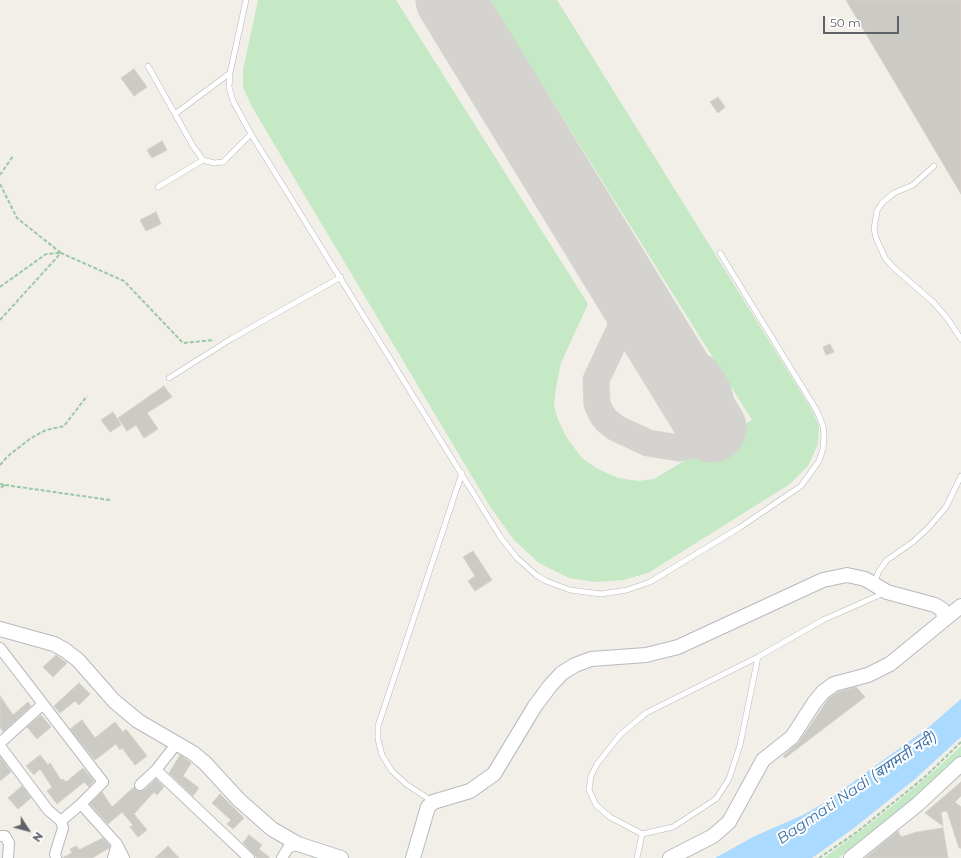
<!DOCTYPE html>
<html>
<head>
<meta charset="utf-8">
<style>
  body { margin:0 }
  #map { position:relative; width:961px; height:858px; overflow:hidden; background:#f1efe8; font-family:Montserrat,sans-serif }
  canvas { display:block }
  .north { position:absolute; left:8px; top:810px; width:40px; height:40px; -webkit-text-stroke:3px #fff; paint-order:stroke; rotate:126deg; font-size:11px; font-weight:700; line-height:16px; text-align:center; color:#5f6368 }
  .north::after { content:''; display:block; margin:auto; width:14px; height:18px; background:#5f6368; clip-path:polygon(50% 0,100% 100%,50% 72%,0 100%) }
  .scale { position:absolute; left:823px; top:16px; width:76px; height:18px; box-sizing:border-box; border:2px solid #5f6368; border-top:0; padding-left:5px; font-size:12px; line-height:14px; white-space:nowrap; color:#5f6368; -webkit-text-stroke:3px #fff; paint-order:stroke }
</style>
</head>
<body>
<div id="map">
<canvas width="961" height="858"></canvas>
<div class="north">N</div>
<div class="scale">50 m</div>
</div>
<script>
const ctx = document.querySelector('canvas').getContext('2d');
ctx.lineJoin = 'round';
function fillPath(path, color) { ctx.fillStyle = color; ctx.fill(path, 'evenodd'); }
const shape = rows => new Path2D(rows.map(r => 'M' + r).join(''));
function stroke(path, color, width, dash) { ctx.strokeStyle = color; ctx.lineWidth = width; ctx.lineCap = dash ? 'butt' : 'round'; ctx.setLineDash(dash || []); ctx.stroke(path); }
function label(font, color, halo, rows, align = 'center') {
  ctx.font = font + ' Montserrat,"Noto Sans Devanagari",sans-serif'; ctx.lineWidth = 4; ctx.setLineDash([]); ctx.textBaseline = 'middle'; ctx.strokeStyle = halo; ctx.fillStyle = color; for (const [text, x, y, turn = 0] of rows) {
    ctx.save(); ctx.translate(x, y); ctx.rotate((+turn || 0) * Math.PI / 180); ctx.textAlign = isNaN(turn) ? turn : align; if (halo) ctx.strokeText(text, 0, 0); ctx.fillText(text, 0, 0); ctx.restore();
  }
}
fillPath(shape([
  [258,0,396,0,588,304,561,363,556,388,554,406,558,420,567,438,582,458,598,469,618,478,638,481,654,479,752,420,489,0,557,0,812,410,819,426,818,444,808,466,790,484,648,573,623,580,595,582,569,578,539,563,514,540,489,505,252,107,243,87,243,70],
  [961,746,961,756,918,796,839,858,824,858,875,820,932,773]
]), '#c5e8c5');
fillPath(shape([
  [961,699,961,737,914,780,854,828,812,858,715,858,755,836,803,815,827,801,929,727]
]), '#aadaff');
stroke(shape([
  [621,281,622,317,620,329,596,380,597,404,602,415,607,421,616,428,648,443,679,448,689,446,700,441,712,428,719,407,720,397,717,388,705,369,673,350,651,330]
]), '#d4d3d0', 27);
stroke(shape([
  [450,0,712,428]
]), '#d4d3d0', 69);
const building = shape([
  [846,0,961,0,961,194,919,123,846,0],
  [134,69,147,87,134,96,121,78,134,69],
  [718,97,725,107,718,113,710,102,718,97],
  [162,141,167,150,152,158,147,150,162,141],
  [156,212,161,224,146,231,140,220,156,212],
  [830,344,834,352,826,355,823,347,830,344],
  [164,386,172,397,147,413,158,429,144,438,136,425,127,431,118,418,164,386],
  [113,412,121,425,110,432,101,420,113,412],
  [473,551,492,580,475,591,468,581,475,576,463,557,473,551],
  [56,655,67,663,53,677,43,667,56,655],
  [79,683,90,694,79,705,75,701,60,713,54,706,79,683],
  [856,687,865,697,785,758,783,756,799,742,829,698,838,692,856,687],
  [0,696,13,715,28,702,31,706,3,732,0,727,0,696],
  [41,715,51,727,37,739,27,727,41,715],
  [82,720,95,738,115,722,123,732,126,729,147,756,135,765,122,748,120,750,116,744,95,760,70,729,82,720],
  [40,755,48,765,50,763,61,780,63,779,66,782,83,768,94,781,89,787,84,782,57,804,47,791,52,787,40,769,34,775,26,766,40,755],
  [180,755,191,763,183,776,199,788,193,796,169,773,180,755],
  [0,757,11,772,0,781,0,757],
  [156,779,164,787,157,795,154,792,134,814,147,830,138,837,130,827,133,825,122,812,108,824,90,804,102,792,112,807,134,787,138,791,145,790,156,779],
  [961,782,961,796,955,802,961,807,961,848,959,848,947,811,941,812,943,826,925,813,961,782],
  [22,786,31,798,18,809,8,798,22,786],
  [220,794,244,818,233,829,227,824,231,820,212,803,220,794],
  [943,828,948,858,865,858,898,831,901,837,917,832,943,828],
  [249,835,262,845,259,849,270,858,257,858,243,843,249,835],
  [103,838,110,846,109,848,92,858,62,858,72,853,70,849,77,846,79,850,103,838],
  [168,846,179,858,155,858,168,846]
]);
fillPath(building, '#cccac5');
stroke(building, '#d6d1c6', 1);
const service = shape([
  [246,0,230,73,229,87,233,101,251,134,501,538,517,558,536,575,546,581,570,590,601,594,627,590,650,582,739,528,801,486,819,461,823,449,824,435,823,426,817,411,720,253],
  [148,66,193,146,203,160,214,163,223,162,251,134],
  [175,114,230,73],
  [934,166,913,185,894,193,882,203,877,211,874,229,876,238,885,258,894,268,934,303,947,318,961,339],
  [158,187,203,160],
  [169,378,231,339,341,277],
  [874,583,879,571,887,560,913,542,929,527,946,507,961,476],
  [432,801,406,784,392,771,382,755,378,739,378,726,462,473],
  [642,834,673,827,716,799,729,779,740,745,758,657],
  [637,858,642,834,610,817,596,805,589,790,591,776,597,764,620,735,646,713,758,657,823,620,884,593]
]);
const minor = shape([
  [0,648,103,782,81,804,117,844,124,858],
  [0,743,43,704],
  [0,746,48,810,61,821,81,804],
  [156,770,249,858],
  [140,785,156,770,177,743],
  [0,836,5,836,9,843,8,858],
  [56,858,55,854,63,828,61,821],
  [113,858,117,844],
  [282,858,288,848,298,844]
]);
const secondary = shape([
  [0,629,54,644,65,650,78,660,114,701,138,721,193,753,205,763,239,800,272,829,298,844,341,858],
  [413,858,428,807,433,802,470,791,494,774,535,706,550,686,562,673,575,665,591,659,646,655,678,647,823,580,847,575,865,579,887,592,935,605,943,610,944,620],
  [670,858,713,836,729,822,763,760,792,737,814,703,823,692,834,684,868,675,890,664,961,606],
  [851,858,918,804,961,764]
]);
stroke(service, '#b5b8bc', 6);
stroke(minor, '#b5b8bc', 12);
stroke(secondary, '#b6babf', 16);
stroke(shape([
  [0,175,13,156],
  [0,184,17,218,61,253],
  [0,287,46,254,60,253],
  [0,320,61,253,124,281,183,343,214,340],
  [0,465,8,456,31,438,46,430,64,426,87,396],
  [0,484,5,485,0,488],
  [5,485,110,500],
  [819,858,857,832,926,776,961,742]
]), '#9cc7a9', 2, [4, 2]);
stroke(service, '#fff', 5);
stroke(minor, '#fff', 10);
stroke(secondary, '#fff', 14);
label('italic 15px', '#4174aa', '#fff', [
  ["Bagmati Nadi (बागमती नदी)",857,788,-34]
]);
</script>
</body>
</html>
